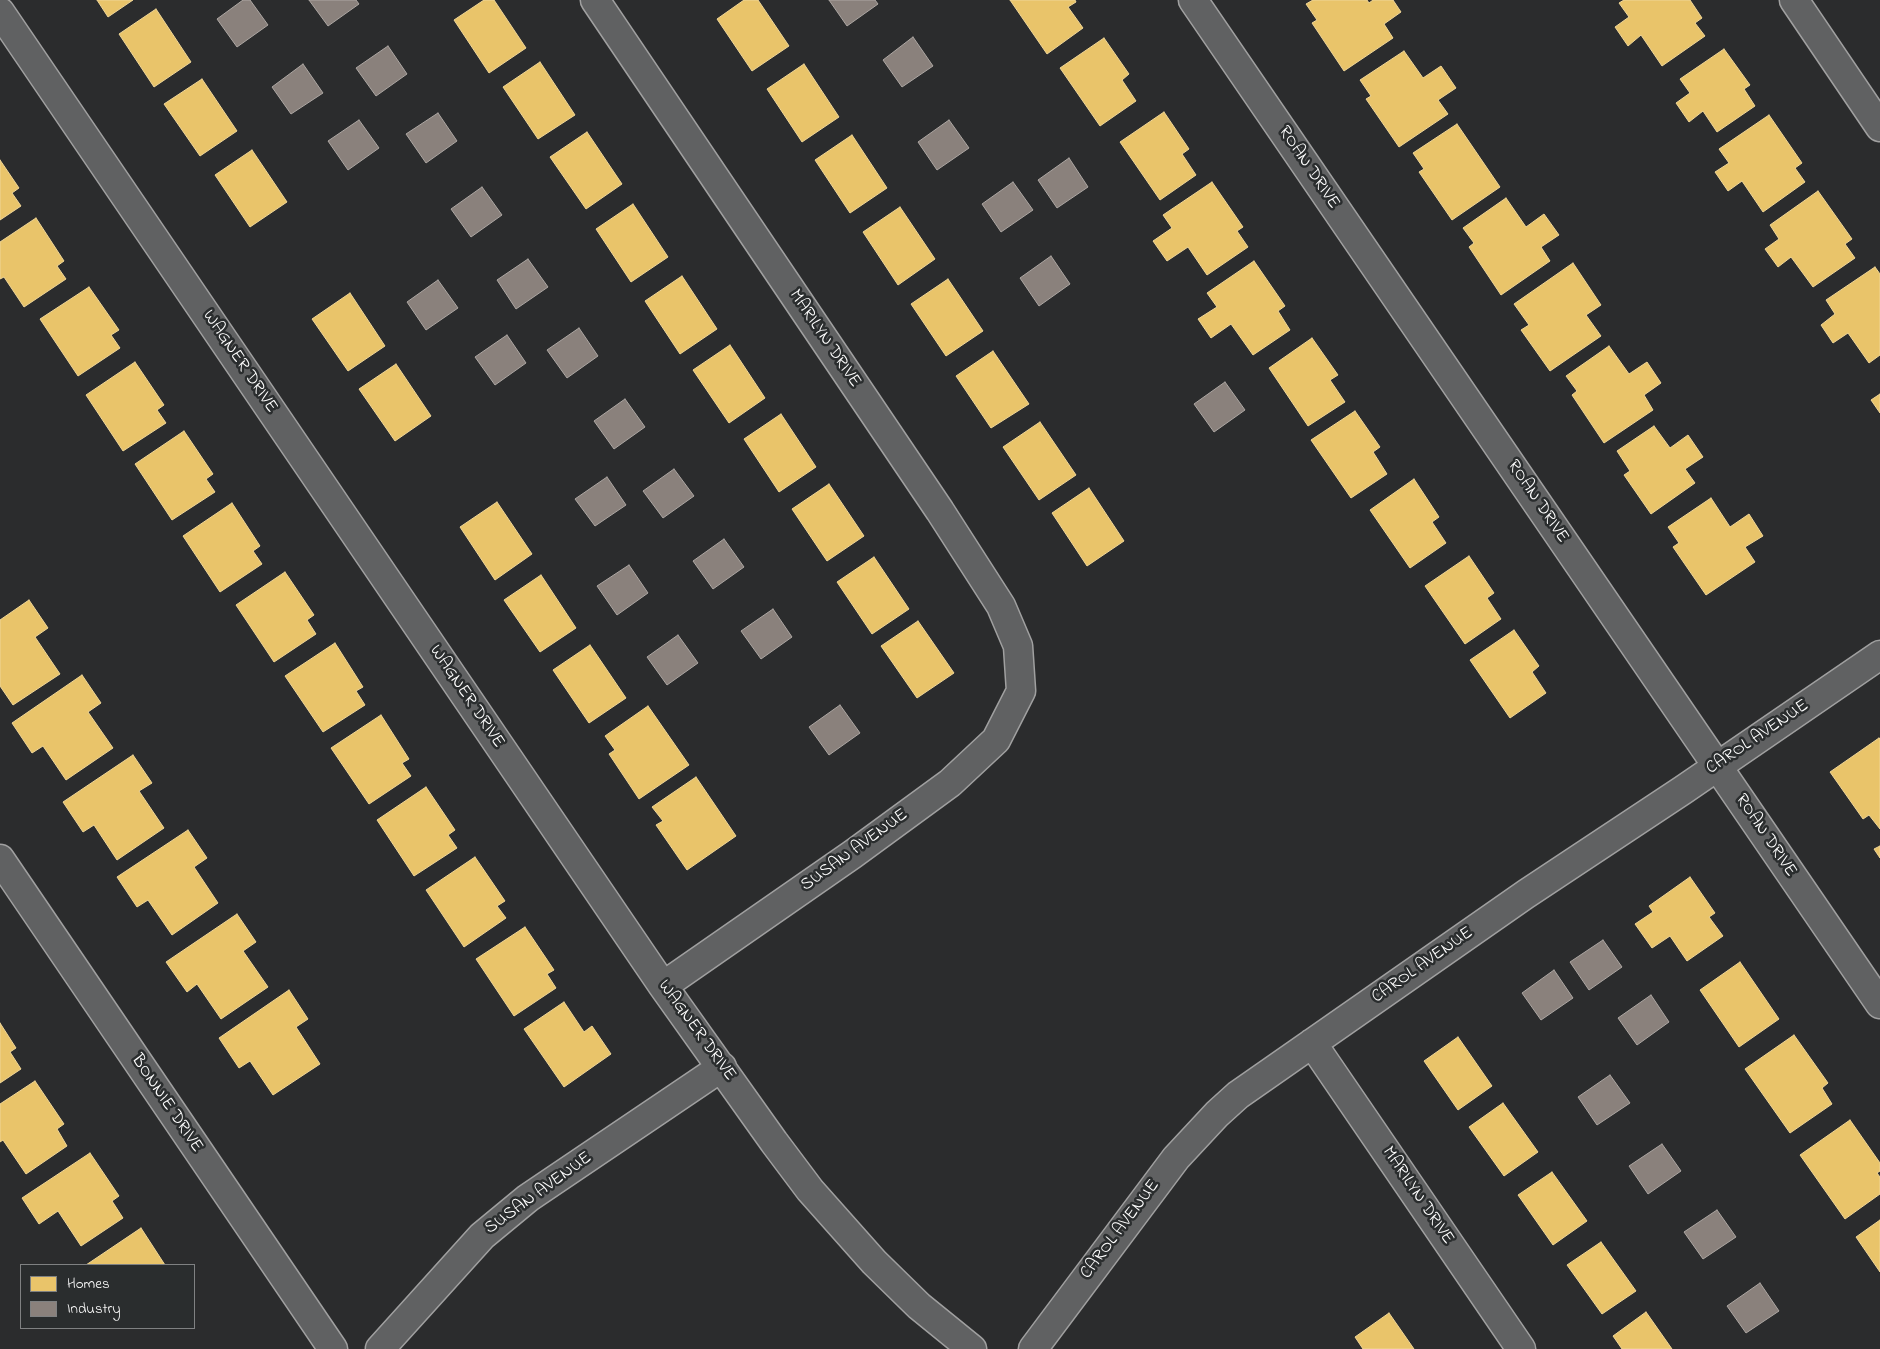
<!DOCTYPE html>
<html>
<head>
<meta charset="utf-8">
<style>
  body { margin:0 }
  #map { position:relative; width:1880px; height:1349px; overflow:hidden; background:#2b2c2d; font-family:"Indie Flower",sans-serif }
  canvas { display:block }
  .legend { position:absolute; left:20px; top:1264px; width:175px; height:65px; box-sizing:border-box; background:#2a2d2e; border:1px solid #7f8182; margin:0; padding:6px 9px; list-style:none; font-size:15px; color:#fff }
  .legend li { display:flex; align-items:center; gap:10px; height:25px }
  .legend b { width:25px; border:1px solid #7f8182 }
</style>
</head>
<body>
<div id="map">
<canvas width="1880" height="1349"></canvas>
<ul class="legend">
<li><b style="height:14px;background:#e9c46a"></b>Homes</li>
<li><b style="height:14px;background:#8a817c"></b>Industry</li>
</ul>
</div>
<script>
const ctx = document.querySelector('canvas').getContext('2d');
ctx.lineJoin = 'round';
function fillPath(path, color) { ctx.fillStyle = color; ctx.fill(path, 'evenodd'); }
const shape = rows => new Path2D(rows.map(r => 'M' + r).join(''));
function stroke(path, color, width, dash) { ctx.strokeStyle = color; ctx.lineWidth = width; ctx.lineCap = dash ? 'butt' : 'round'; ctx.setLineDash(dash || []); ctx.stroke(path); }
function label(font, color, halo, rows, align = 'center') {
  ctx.font = font + ' "Indie Flower",sans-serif'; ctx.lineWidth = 5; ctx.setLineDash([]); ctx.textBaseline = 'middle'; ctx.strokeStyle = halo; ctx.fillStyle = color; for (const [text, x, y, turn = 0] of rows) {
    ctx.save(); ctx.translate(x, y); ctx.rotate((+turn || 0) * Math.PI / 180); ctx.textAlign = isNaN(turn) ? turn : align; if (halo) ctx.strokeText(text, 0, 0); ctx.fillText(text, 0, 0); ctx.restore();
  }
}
const homes = shape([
  [97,0,133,0,108,17,97,0],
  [484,0,494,0,526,48,489,73,454,20,484,0],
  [744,0,758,0,789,46,752,71,717,19,744,0],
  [1010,0,1075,0,1076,2,1068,7,1083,28,1047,54,1010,0],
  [1313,0,1367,0,1369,3,1373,0,1393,0,1401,12,1384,24,1393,38,1344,71,1312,23,1317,20,1306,4,1313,0],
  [1624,0,1690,0,1702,18,1695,23,1705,36,1662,66,1641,35,1628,46,1615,27,1629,17,1619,3,1624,0],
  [156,9,191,62,154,87,119,34,156,9],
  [1104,38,1129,74,1122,80,1136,101,1100,126,1060,68,1104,38],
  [1724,49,1750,85,1744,89,1755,106,1717,132,1703,111,1689,122,1676,103,1690,93,1680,79,1724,49],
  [1404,51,1423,78,1441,66,1456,88,1438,100,1448,114,1399,147,1366,99,1371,96,1360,80,1404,51],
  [540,62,575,115,538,139,503,87,540,62],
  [804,64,839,117,802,142,767,89,804,64],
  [202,79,237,131,200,156,164,104,202,79],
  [1164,112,1189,149,1182,154,1196,175,1160,200,1120,142,1164,112],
  [1769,115,1802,163,1795,168,1805,182,1763,212,1742,181,1728,191,1715,172,1729,163,1719,149,1769,115],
  [1457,124,1500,187,1452,220,1419,172,1424,169,1413,153,1457,124],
  [587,132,622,184,586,209,550,157,587,132],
  [852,135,887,188,850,213,815,160,852,135],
  [252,150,287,202,250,227,215,175,252,150],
  [0,160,19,188,12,193,21,206,0,220,0,160],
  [1212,182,1243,227,1237,231,1248,247,1207,275,1188,247,1167,261,1153,241,1172,228,1163,215,1212,182],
  [1818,191,1852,239,1845,244,1855,258,1813,287,1791,257,1778,267,1765,249,1779,239,1770,225,1818,191],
  [1506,198,1526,227,1544,214,1559,235,1541,247,1550,261,1501,295,1469,247,1474,243,1463,228,1506,198],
  [633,204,668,257,631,282,596,229,633,204],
  [900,207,935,259,898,285,863,232,900,207],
  [36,218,64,261,57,266,66,279,24,307,4,277,0,279,0,242,36,218],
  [1254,261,1285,306,1278,311,1290,330,1253,355,1231,324,1211,338,1198,319,1217,307,1207,293,1254,261],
  [1573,263,1601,305,1586,315,1601,336,1550,371,1521,330,1529,325,1514,304,1573,263],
  [1875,267,1880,274,1880,355,1869,363,1848,333,1833,343,1821,325,1835,314,1826,300,1875,267],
  [682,276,717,329,680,354,645,301,682,276],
  [948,279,983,331,946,356,911,304,948,279],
  [89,287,119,330,111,335,120,348,78,376,40,319,89,287],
  [350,293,385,346,348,371,312,319,350,293],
  [1312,338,1338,375,1330,380,1345,402,1308,426,1269,368,1312,338],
  [730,345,765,398,729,423,693,370,730,345],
  [1609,346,1629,374,1647,362,1661,383,1644,395,1653,410,1604,443,1572,395,1577,391,1566,376,1609,346],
  [993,351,1029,404,991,428,956,376,993,351],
  [135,362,164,405,157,410,166,423,123,451,86,395,135,362],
  [396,364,431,416,395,441,359,389,396,364],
  [1880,394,1880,413,1871,400,1880,394],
  [1355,411,1380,447,1373,452,1387,474,1351,498,1311,440,1355,411],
  [781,414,816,467,779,492,744,439,781,414],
  [1040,422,1076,475,1039,500,1003,447,1040,422],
  [1654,426,1670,448,1688,435,1703,457,1685,469,1695,483,1651,514,1624,475,1630,471,1617,451,1654,426],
  [184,431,213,474,206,479,215,492,172,520,135,464,184,431],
  [1414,479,1439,517,1432,522,1446,543,1410,568,1370,510,1414,479],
  [829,484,864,536,827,561,792,509,829,484],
  [1089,488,1124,541,1087,566,1052,513,1089,488],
  [1711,498,1730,527,1749,514,1763,536,1745,547,1755,562,1706,595,1673,547,1679,543,1668,527,1711,498],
  [497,502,532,554,495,580,460,527,497,502],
  [232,503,260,546,253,551,262,564,220,592,183,536,232,503],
  [1469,556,1494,593,1487,598,1501,619,1465,644,1425,586,1469,556],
  [874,557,909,609,872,634,837,582,874,557],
  [285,572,314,615,307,620,316,634,274,662,236,605,285,572],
  [541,575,576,628,540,652,504,600,541,575],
  [29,600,48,628,35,637,60,674,13,705,0,686,0,620,29,600],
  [918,621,954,673,917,698,881,646,918,621],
  [1514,630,1539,666,1532,672,1546,693,1510,718,1470,660,1514,630],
  [335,643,363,687,356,691,365,705,323,732,285,676,335,643],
  [590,645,626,698,589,723,553,670,590,645],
  [82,675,101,703,88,712,113,748,66,780,43,746,32,753,12,723,82,675],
  [648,706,689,765,639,799,609,754,615,750,605,736,648,706],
  [381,715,409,759,402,763,411,776,369,804,331,748,381,715],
  [1879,738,1880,739,1880,829,1869,815,1863,819,1830,772,1879,738],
  [133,755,152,783,139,791,164,828,117,860,94,825,83,832,63,802,133,755],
  [696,777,736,836,687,870,656,825,663,821,652,807,696,777],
  [426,787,455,830,448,835,457,848,414,876,377,820,426,787],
  [188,830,207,858,194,867,218,903,172,935,148,900,137,907,117,877,188,830],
  [1880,846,1880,858,1874,849,1880,846],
  [475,857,505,901,497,906,506,918,464,947,426,890,475,857],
  [1690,877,1715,913,1709,917,1723,936,1687,961,1670,936,1652,948,1635,924,1653,912,1649,906,1690,877],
  [237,914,256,942,243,951,268,987,221,1019,197,984,187,992,166,962,237,914],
  [525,927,554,970,547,974,556,988,514,1016,476,959,525,927],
  [1740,962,1779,1019,1739,1047,1700,990,1740,962],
  [289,990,308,1019,296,1027,320,1064,273,1095,250,1061,239,1068,219,1038,289,990],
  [564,1002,584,1032,592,1026,611,1054,564,1087,524,1029,564,1002],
  [0,1023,16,1048,10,1052,21,1069,0,1083,0,1023],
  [1794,1035,1828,1083,1822,1088,1832,1104,1790,1133,1745,1069,1794,1035],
  [1458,1037,1492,1086,1458,1110,1424,1061,1458,1037],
  [35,1081,64,1124,57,1129,67,1146,26,1174,3,1140,0,1142,0,1104,35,1081],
  [1503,1103,1538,1152,1504,1176,1469,1127,1503,1103],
  [1850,1120,1880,1163,1880,1171,1877,1173,1880,1177,1880,1194,1845,1219,1800,1155,1850,1120],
  [90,1153,119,1196,112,1201,123,1218,81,1246,58,1211,39,1224,22,1198,90,1153],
  [1552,1172,1587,1221,1553,1245,1518,1195,1552,1172],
  [1880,1220,1880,1272,1856,1237,1880,1220],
  [141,1228,165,1265,86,1265,141,1228],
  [1601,1242,1636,1291,1602,1314,1567,1265,1601,1242],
  [1646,1312,1672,1349,1622,1349,1613,1336,1646,1312],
  [1389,1313,1414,1349,1363,1349,1355,1337,1389,1313]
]);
fillPath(homes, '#e9c46a');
stroke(homes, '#f0d697', 1);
const industry = shape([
  [243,0,250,0,268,25,237,47,217,19,243,0],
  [309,0,356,0,359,4,328,26,309,0],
  [829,0,875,0,878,4,847,26,829,0],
  [913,37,933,66,902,87,883,60,913,37],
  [388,46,407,74,376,96,356,68,388,46],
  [303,64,323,93,291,114,272,87,303,64],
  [438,113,457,141,426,163,406,134,438,113],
  [359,120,379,148,348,170,328,141,359,120],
  [949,120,969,148,937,170,918,142,949,120],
  [1069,158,1088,187,1057,208,1038,180,1069,158],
  [1013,182,1033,210,1001,232,982,204,1013,182],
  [482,187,502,215,471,237,451,209,482,187],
  [1051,256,1070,284,1039,306,1020,278,1051,256],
  [528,259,548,287,516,309,497,280,528,259],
  [438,280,458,308,426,330,407,302,438,280],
  [579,328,598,356,567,378,547,350,579,328],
  [507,335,526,363,495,385,475,357,507,335],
  [1225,382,1245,410,1214,432,1194,404,1225,382],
  [625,399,645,427,614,449,594,421,625,399],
  [674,469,694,496,663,518,643,491,674,469],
  [607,477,626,505,595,526,575,499,607,477],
  [724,539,744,567,713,589,693,561,724,539],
  [629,565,648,593,617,615,597,586,629,565],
  [773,609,792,637,761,659,741,631,773,609],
  [678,635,698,663,667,685,647,657,678,635],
  [840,705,860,733,829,755,809,727,840,705],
  [1603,940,1622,967,1589,990,1570,962,1603,940],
  [1554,970,1573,998,1541,1020,1522,993,1554,970],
  [1651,995,1669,1022,1637,1045,1618,1018,1651,995],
  [1610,1075,1630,1103,1597,1125,1578,1097,1610,1075],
  [1662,1144,1681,1171,1648,1194,1629,1166,1662,1144],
  [1717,1210,1736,1237,1703,1259,1684,1232,1717,1210],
  [1760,1283,1779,1311,1746,1333,1727,1306,1760,1283]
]);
fillPath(industry, '#8a817c');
stroke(industry, '#ada7a3', 1);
const minor = shape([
  [595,0,940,511,1001,606,1018,646,1021,691,996,740,950,783,853,854,663,986],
  [1193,0,1880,1004],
  [1794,0,1880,127],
  [0,12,663,986,774,1142,810,1190,874,1262,919,1306,972,1349],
  [0,859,333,1349],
  [1312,1043,1521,1349],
  [380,1349,482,1236,528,1198,722,1067],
  [1033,1349,1176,1158,1217,1114,1238,1095,1526,894,1683,790,1880,655]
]);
stroke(minor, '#a0a0a0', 31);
stroke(minor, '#606162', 28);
label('18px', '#fff', '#2a2d2e', [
  ["ROAN DRIVE",1308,168,56],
  ["MARILYN DRIVE",824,339,56],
  ["WAGNER DRIVE",239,362,56],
  ["ROAN DRIVE",1537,502,56],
  ["WAGNER DRIVE",466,697,56],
  ["CAROL AVENUE",1758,738,-34],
  ["ROAN DRIVE",1765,836,56],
  ["SUSAN AVENUE",855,851,-36],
  ["CAROL AVENUE",1423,966,-35],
  ["WAGNER DRIVE",696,1031,54],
  ["BONNIE DRIVE",166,1104,56],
  ["SUSAN AVENUE",539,1194,-36],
  ["MARILYN DRIVE",1417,1196,56],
  ["CAROL AVENUE",1121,1230,-53]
]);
</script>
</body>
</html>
